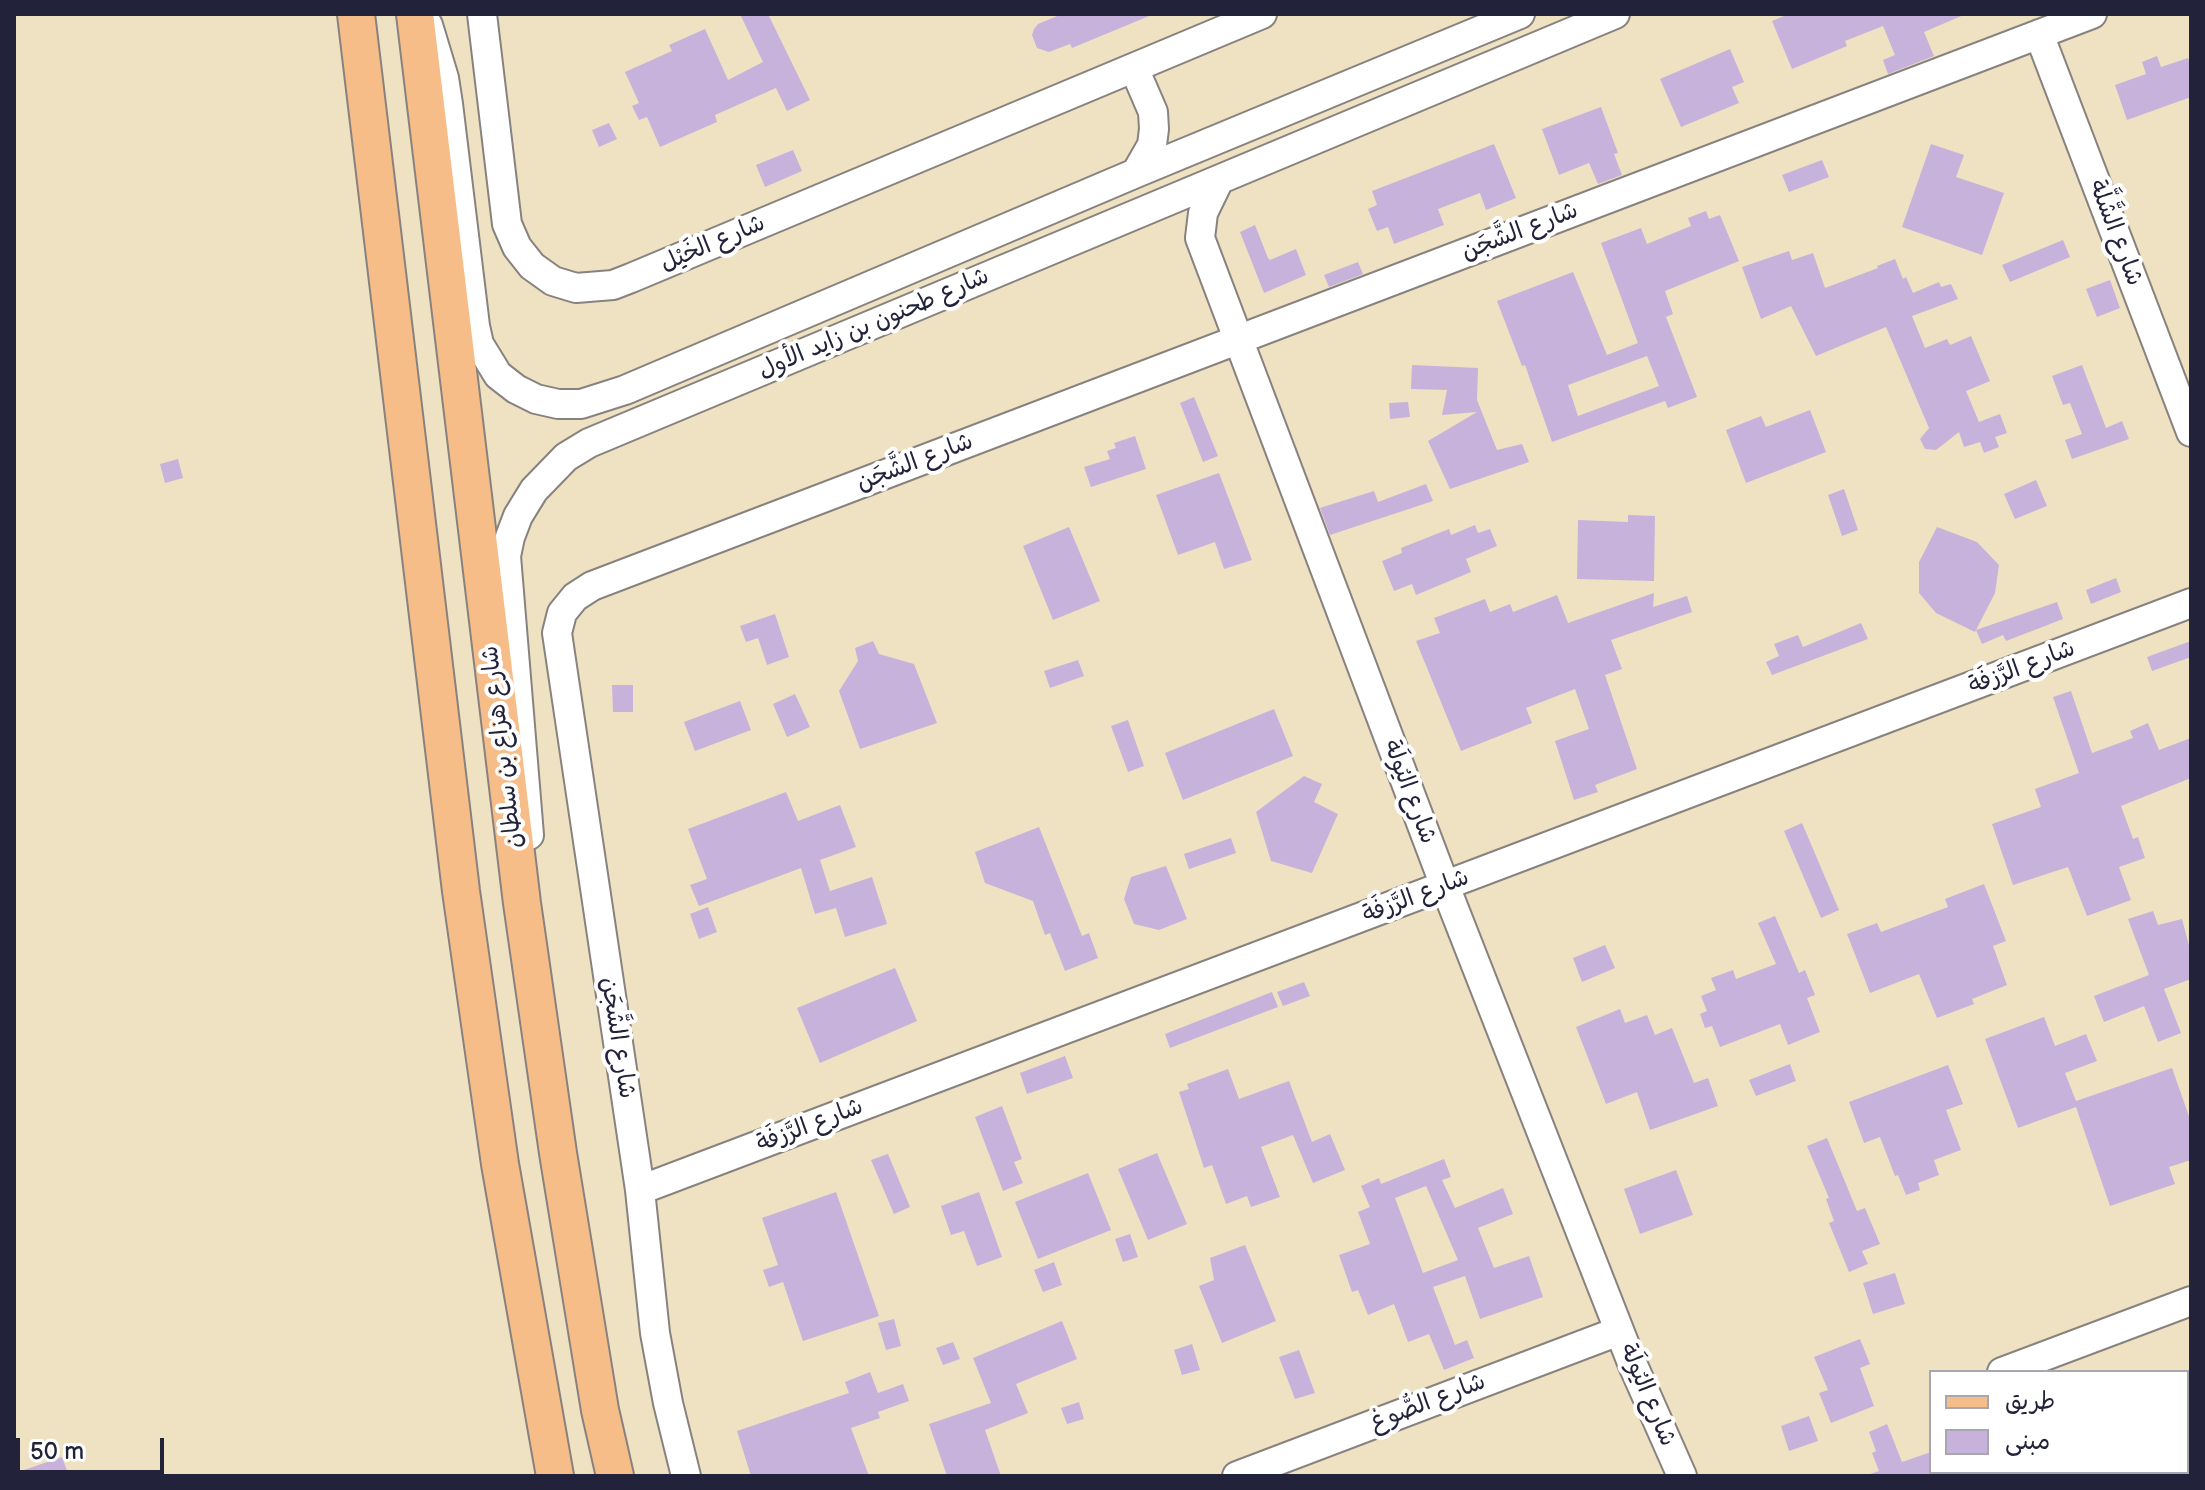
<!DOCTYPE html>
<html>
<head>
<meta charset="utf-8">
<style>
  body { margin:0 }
  #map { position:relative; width:2205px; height:1490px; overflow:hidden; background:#efe2c3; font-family:"Balsamiq Sans","Playpen Sans Arabic",sans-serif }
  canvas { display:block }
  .frame { position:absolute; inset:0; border:16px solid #22223b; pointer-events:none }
  .legend { position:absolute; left:1929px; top:1370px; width:260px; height:104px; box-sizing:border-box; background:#fff; border:2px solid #a7a7b1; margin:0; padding:10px 14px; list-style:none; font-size:24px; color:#22223b }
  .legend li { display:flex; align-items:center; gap:16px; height:40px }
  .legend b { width:40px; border:2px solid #a7a7b1 }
  .scale { position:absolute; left:16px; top:1438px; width:148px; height:36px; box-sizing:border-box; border:4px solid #22223b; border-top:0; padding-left:10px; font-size:24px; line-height:28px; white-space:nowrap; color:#22223b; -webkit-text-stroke:6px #fff; paint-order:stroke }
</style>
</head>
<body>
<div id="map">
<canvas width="2205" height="1490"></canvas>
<div class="frame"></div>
<ul class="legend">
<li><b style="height:10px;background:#f7bd88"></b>طريق</li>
<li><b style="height:22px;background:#c6b2db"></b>مبنى</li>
</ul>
<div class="scale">50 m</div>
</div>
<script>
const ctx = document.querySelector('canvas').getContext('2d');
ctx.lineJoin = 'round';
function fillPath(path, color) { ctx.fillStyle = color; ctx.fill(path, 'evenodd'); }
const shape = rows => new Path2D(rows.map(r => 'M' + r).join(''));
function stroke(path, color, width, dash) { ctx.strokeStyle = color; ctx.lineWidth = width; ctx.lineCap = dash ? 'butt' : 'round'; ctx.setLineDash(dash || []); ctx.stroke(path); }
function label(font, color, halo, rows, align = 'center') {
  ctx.font = font + ' "Balsamiq Sans","Playpen Sans Arabic",sans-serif'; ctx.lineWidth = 8; ctx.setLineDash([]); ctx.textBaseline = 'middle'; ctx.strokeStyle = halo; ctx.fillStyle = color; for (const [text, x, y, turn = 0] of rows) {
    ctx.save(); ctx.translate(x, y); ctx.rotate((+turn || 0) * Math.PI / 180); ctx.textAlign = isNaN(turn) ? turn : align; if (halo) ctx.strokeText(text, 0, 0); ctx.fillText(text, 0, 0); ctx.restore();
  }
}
fillPath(shape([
  [740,14,768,14,810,100,787,111,776,88,715,115,717,122,660,147,647,117,639,120,632,106,639,103,625,72,672,51,669,45,705,29,728,80,763,62],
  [1062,14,1154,14,1072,48,1070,44,1049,52,1037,48,1032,35,1034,29,1038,24],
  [1789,14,1966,14,1924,32,1934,56,1888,74,1883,60,1895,55,1883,26,1845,41,1847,46,1792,69,1772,21],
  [1730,49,1744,82,1732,87,1739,103,1681,127,1660,79],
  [2157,56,2161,67,2188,58,2191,67,2191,97,2127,120,2115,85,2146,74,2142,62],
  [1601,107,1618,153,1614,154,1622,175,1598,184,1589,163,1559,175,1542,129],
  [609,123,617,139,599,147,592,130],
  [1494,144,1516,198,1486,210,1480,193,1438,209,1444,225,1394,244,1388,227,1377,231,1368,209,1377,205,1372,191],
  [1931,144,1964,155,1956,177,2004,193,1982,255,1902,227],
  [793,150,802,171,765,187,756,165],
  [1822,160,1829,177,1789,192,1782,175],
  [1706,211,1709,219,1720,215,1739,261,1665,291,1673,314,1666,317,1697,397,1668,408,1665,401,1552,442,1525,365,1522,366,1497,301,1573,272,1607,355,1638,343,1601,243,1641,228,1647,244,1691,226,1688,218],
  [1647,356,1659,386,1578,416,1568,385],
  [1255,225,1268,258,1270,260,1296,249,1306,275,1264,293,1240,232],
  [2063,240,2070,257,2010,282,2002,265],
  [1789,251,1792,260,1813,253,1825,288,1878,268,1877,266,1895,259,1903,279,1906,277,1913,293,1939,282,1941,287,1951,284,1958,299,1912,316,1925,348,1947,339,1950,345,1971,336,1990,381,1966,391,1979,422,2000,414,2007,433,1995,437,1999,447,1984,453,1980,442,1964,447,1959,432,1936,450,1925,449,1920,439,1929,428,1886,327,1816,356,1791,306,1761,319,1742,267],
  [1358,262,1363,274,1329,287,1324,275],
  [2110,280,2120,308,2097,317,2086,289],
  [1412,365,1478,368,1477,400,1497,450,1522,444,1529,462,1450,489,1428,441,1477,412,1442,415,1447,390,1411,389],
  [2082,365,2106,428,2122,421,2129,439,2072,459,2065,440,2082,434,2070,403,2063,405,2052,376],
  [1194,397,1218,456,1203,462,1180,403],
  [1408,402,1410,417,1390,419,1389,403],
  [1810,410,1826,452,1746,483,1726,430,1761,416,1766,427],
  [1135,436,1146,469,1091,487,1084,467,1110,459,1107,451,1116,448,1114,443],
  [178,459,183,478,165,483,160,464],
  [1219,473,1252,560,1224,569,1215,542,1178,555,1156,495],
  [2036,480,2047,506,2015,519,2004,494],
  [1426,484,1433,501,1330,535,1320,508,1374,491,1378,502],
  [1844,489,1858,530,1842,536,1828,495],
  [1628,515,1655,516,1654,581,1577,579,1578,520,1628,522],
  [1475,525,1478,533,1490,529,1497,546,1466,559,1471,572,1416,595,1412,584,1394,591,1382,561,1402,553,1401,548,1449,529,1451,535],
  [1069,527,1100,601,1053,620,1023,546],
  [1937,527,1977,542,1999,565,1995,593,1975,632,1936,613,1919,593,1919,562],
  [2116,578,2121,592,2091,604,2086,590],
  [1654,593,1653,607,1687,596,1692,612,1611,640,1622,669,1605,675,1637,769,1595,785,1598,792,1574,800,1555,741,1589,729,1575,689,1526,708,1532,723,1461,751,1416,641,1440,633,1434,618,1485,599,1490,612,1510,604,1513,612,1557,595,1568,623],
  [2057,602,2063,619,2006,641,2003,635,1982,644,1976,630],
  [775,614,789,657,767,665,758,638,746,642,740,626],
  [1861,623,1868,639,1772,675,1766,662,1779,656,1774,644,1798,635,1803,647],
  [873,641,879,654,914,664,937,723,860,749,839,691,858,661,855,648],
  [2191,641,2191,657,2152,671,2147,657],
  [1078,660,1084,676,1050,688,1044,671],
  [612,685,633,685,633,712,613,712],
  [2071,691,2092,753,2133,738,2130,731,2148,723,2159,750,2191,738,2191,778,2121,806,2133,839,2138,837,2145,858,2119,867,2131,900,2087,916,2068,867,2013,885,1992,824,2041,807,2035,789,2079,773,2053,697],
  [795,694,810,727,787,737,773,704],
  [740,701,751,730,695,751,684,722],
  [1274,709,1293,756,1183,800,1165,753],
  [1128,720,1144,766,1128,772,1111,726],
  [1304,776,1322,784,1314,802,1338,814,1312,873,1271,861,1256,812],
  [786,792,798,821,840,805,856,847,820,860,830,891,872,877,887,924,845,937,836,908,815,914,801,868,699,906,690,885,707,879,688,829],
  [1802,823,1839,910,1821,918,1784,831],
  [1039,827,1082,936,1089,933,1098,958,1065,971,1050,933,1045,935,1033,901,985,883,975,852],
  [1231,838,1236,853,1189,869,1184,854],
  [1166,866,1187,919,1159,930,1134,924,1124,899,1131,877],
  [1984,884,2006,941,1993,946,2007,985,1972,999,1974,1004,1937,1018,1919,974,1870,993,1847,934,1877,923,1881,932,1948,907,1945,899],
  [708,907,717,932,699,939,690,914],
  [2153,911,2158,925,2182,919,2191,953,2191,979,2164,989,2181,1033,2158,1042,2144,1006,2104,1022,2094,996,2149,975,2128,919],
  [1775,916,1799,973,1805,970,1815,995,1807,998,1820,1032,1788,1045,1780,1024,1720,1047,1712,1026,1705,1028,1700,1014,1707,1011,1701,996,1716,990,1711,978,1733,970,1736,979,1776,964,1758,923],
  [1605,945,1615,968,1582,982,1573,958],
  [895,968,917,1021,820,1063,797,1008],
  [1304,982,1310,996,1283,1006,1277,992],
  [1272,992,1278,1007,1170,1048,1165,1034],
  [1620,1009,1625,1023,1647,1015,1655,1035,1672,1028,1694,1083,1708,1078,1718,1106,1650,1130,1637,1092,1606,1104,1576,1027],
  [2044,1017,2055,1046,2086,1034,2097,1061,2065,1073,2076,1101,2172,1068,2191,1122,2191,1160,2169,1167,2175,1184,2110,1206,2076,1107,2018,1128,1985,1039],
  [1065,1056,1073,1078,1027,1094,1020,1073],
  [1790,1064,1796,1081,1756,1096,1749,1080],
  [1948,1065,1963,1104,1946,1110,1961,1150,1934,1160,1939,1175,1918,1183,1920,1190,1906,1195,1898,1175,1895,1176,1880,1137,1864,1143,1849,1102],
  [1228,1069,1239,1099,1289,1081,1312,1142,1330,1134,1345,1170,1313,1183,1293,1135,1261,1147,1280,1197,1251,1207,1247,1196,1226,1204,1212,1165,1204,1168,1179,1092,1189,1089,1187,1084],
  [1002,1106,1022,1159,1014,1162,1023,1183,1003,1191,975,1117],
  [1827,1138,1857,1211,1865,1208,1880,1244,1862,1251,1868,1264,1849,1272,1829,1223,1834,1221,1826,1199,1829,1198,1807,1146],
  [1157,1153,1187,1224,1148,1240,1118,1169],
  [888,1154,910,1207,894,1214,871,1160],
  [1444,1159,1451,1177,1442,1180,1455,1208,1503,1188,1513,1214,1478,1228,1494,1268,1529,1256,1543,1297,1480,1319,1465,1276,1433,1287,1455,1345,1467,1340,1474,1358,1444,1370,1429,1334,1408,1342,1394,1304,1368,1315,1358,1290,1352,1292,1339,1255,1370,1244,1358,1212,1370,1207,1361,1186,1379,1178,1381,1184],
  [1426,1186,1458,1260,1423,1273,1395,1198],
  [1676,1170,1693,1215,1640,1234,1624,1189],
  [1088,1173,1111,1230,1038,1259,1015,1202],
  [836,1192,879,1316,803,1341,783,1282,769,1287,763,1270,778,1265,762,1218],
  [979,1192,1002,1257,977,1266,964,1231,951,1235,941,1206],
  [1130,1234,1138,1257,1123,1262,1115,1239],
  [1245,1245,1276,1321,1222,1343,1199,1286,1214,1280,1210,1258],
  [1054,1262,1062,1285,1043,1292,1034,1270],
  [1895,1273,1905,1304,1873,1314,1863,1283],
  [894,1319,901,1346,886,1350,878,1323],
  [1062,1321,1077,1359,1016,1384,1028,1413,985,1430,1001,1476,947,1476,929,1424,991,1403,973,1358],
  [1860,1339,1870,1364,1860,1368,1874,1406,1831,1423,1819,1393,1828,1390,1814,1357],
  [953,1342,960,1359,943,1365,936,1348],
  [1192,1344,1200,1370,1182,1375,1174,1350],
  [1299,1350,1315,1393,1295,1399,1279,1357],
  [870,1372,878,1393,903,1384,909,1401,878,1412,880,1418,851,1428,869,1476,751,1476,737,1431,849,1393,845,1382],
  [1079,1402,1084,1419,1067,1424,1061,1408],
  [1809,1416,1818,1441,1789,1451,1781,1426],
  [1887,1424,1902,1462,1931,1452,1931,1476,1871,1476,1870,1474,1879,1471,1872,1453,1876,1451,1869,1432],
  [62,1457,69,1476,16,1476,15,1473]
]), '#c6b2db');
const minor = shape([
  [482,14,507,224,517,247,532,266,553,281,576,288,613,285,631,278,1262,14],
  [428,25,444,78,448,104,475,326,479,344,498,375,516,389,536,399,558,404,581,404,625,390,1136,173,1520,14],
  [2039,34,2191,432],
  [1134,68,1153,112,1154,129,1152,145,1136,173],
  [1219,180,1203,213,1200,238,1445,886,1632,1363,1682,1476],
  [529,835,506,556,510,537,518,516,534,490,566,457,589,443,1615,14],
  [640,1190,2191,603],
  [2002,1372,2191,1301],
  [686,1476,668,1403,655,1333,640,1190,557,633,562,613,575,597,592,586,2092,14],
  [1237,1476,1619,1331]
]);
const major = shape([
  [356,14,461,891,500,1164,555,1476],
  [415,14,522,903,558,1153,600,1410,615,1476]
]);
stroke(minor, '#88827f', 32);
stroke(major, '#88827f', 40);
stroke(minor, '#fff', 28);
stroke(major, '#f7bd88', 36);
label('24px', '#22223b', '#fff', [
  ["شارع الشَّجَن",1520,232,-21],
  ["شارع الشَّلَّة",2115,233,69],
  ["شارع الخَيْل",713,244,-23],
  ["شارع طحنون بن زايد الأول",874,324,-23],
  ["شارع الشَّجَن",915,463,-21],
  ["شارع الرَّزفَة",2022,668,-21],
  ["شارع هزاع بن سلطان",503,747,-97],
  ["شارع اليُولَة",1409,792,69],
  ["شارع الرَّزفَة",1416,897,-21],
  ["شارع الشَّجَن",617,1038,81],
  ["شارع الرَّزفَة",810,1126,-21],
  ["شارع اليُولَة",1647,1395,67],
  ["شارع الصُّوغ",1428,1403,-21]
]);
</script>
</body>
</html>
